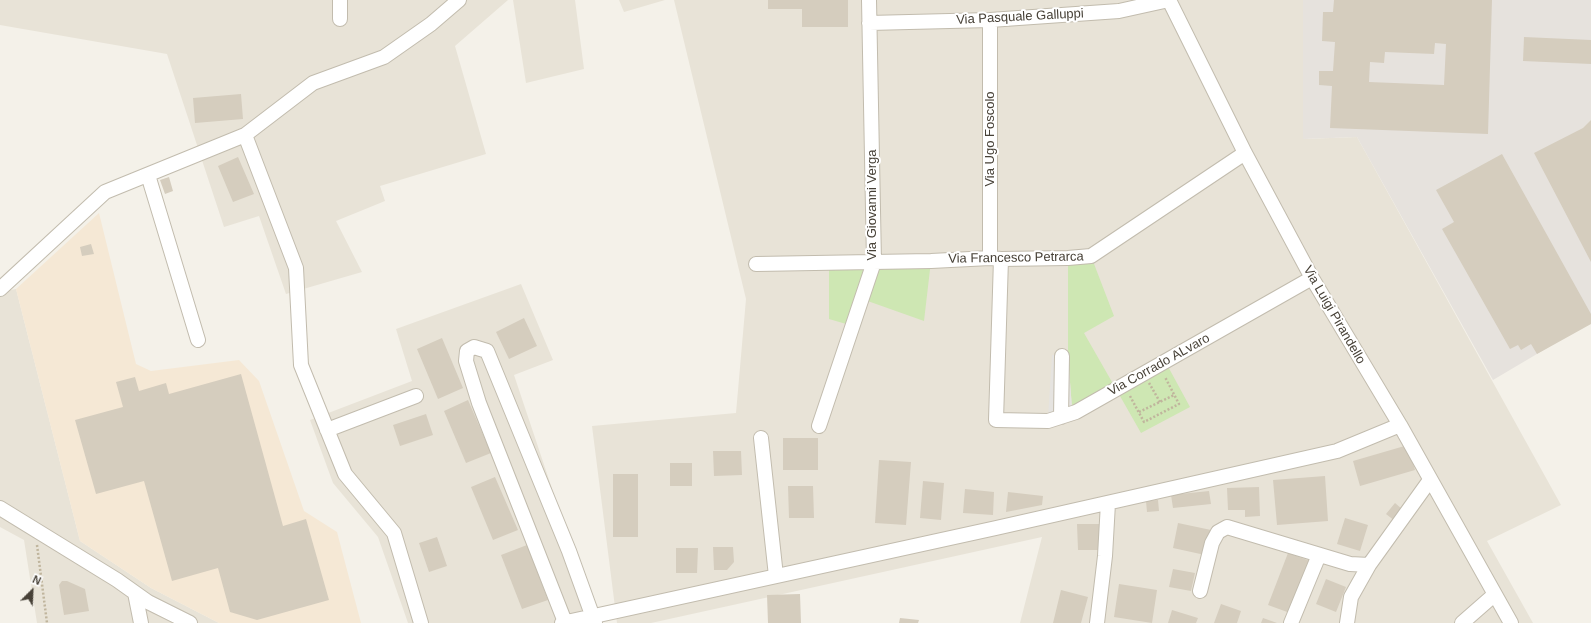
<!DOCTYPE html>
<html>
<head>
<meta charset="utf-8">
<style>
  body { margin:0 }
  #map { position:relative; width:1591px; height:623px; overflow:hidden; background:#f4f1e9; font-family:Arial,sans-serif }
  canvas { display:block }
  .north { position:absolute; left:12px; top:571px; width:40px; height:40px; -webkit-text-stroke:3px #fff; paint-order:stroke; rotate:24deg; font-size:11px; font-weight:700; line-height:16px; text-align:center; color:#474137 }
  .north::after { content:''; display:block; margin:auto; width:14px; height:18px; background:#474137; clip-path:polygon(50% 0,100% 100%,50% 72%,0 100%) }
</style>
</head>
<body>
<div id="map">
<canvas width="1591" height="623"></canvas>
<div class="north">N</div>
</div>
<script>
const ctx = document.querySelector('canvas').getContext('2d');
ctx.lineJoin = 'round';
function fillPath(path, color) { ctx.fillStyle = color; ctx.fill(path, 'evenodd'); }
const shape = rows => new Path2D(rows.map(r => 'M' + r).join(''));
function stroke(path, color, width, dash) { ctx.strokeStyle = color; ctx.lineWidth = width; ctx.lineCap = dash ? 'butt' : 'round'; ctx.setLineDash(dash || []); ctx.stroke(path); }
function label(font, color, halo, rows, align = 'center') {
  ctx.font = font + ' Arial,sans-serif'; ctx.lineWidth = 4; ctx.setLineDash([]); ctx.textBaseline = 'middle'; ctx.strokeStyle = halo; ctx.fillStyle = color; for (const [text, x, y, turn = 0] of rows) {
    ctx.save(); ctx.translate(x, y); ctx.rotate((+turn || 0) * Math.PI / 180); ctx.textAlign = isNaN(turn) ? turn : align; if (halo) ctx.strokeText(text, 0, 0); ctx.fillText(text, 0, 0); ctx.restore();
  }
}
fillPath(shape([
  [0,0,508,0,455,46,486,154,380,186,385,201,336,221,362,272,286,294,259,216,224,227,167,54,0,25],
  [513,0,575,0,584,69,526,83],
  [619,0,665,0,624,12],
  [674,0,1303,0,1303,139,1357,137,1561,505,1487,541,1533,623,1020,623,1042,537,651,623,617,623,592,426,736,413,746,299],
  [521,284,553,360,514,375,597,623,408,623,378,537,333,483,310,420,412,381,396,329],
  [16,289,80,541,151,588,219,623,37,623,24,540,0,527,0,292]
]), '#e8e3d7');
fillPath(shape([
  [99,213,136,364,151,371,239,360,259,381,304,511,337,532,361,623,219,623,151,588,80,541,16,289]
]), '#f5e8d5');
fillPath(shape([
  [1303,0,1591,0,1591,322,1493,380,1357,137,1303,139]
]), '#e6e2dd');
fillPath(shape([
  [1091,256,1114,316,1084,333,1116,389,1165,361,1190,407,1141,433,1116,389,1072,408,1068,356,1068,258],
  [931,261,924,321,862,299,853,326,829,319,829,263]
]), '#cee7b3');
fillPath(shape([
  [1052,355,1068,356,1072,408,1048,417]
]), '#e5e3e0');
fillPath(shape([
  [768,0,848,0,848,27,802,27,802,9,768,9],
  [1334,0,1492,0,1488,134,1330,128,1332,86,1319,85,1319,71,1333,71,1335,42,1322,41,1323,12,1333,12],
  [1435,43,1446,44,1444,85,1369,82,1370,62,1384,63,1385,52,1434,54],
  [1524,37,1591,40,1591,64,1523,61],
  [241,94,243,119,195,123,193,98],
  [1591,120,1591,262,1534,153,1583,128],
  [1502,154,1591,314,1591,324,1537,354,1531,344,1521,350,1518,345,1510,349,1442,229,1454,222,1436,190],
  [238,157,254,194,233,202,218,166],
  [169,177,173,191,165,194,160,180],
  [91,244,94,254,82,256,80,247],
  [524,318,537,346,509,359,496,332],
  [442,338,463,388,438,399,417,349],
  [241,374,283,526,306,519,329,600,257,620,230,612,218,568,172,581,144,481,96,494,75,420,123,407,116,382,135,377,139,391,166,383,169,394],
  [468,400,491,453,466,463,444,411],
  [426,414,433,435,400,446,393,425],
  [783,438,818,438,818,470,783,470],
  [1408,445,1415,470,1360,486,1353,461],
  [713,451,741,451,742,475,714,476],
  [879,460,911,462,906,525,875,523],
  [670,463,692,463,692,486,670,486],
  [613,474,638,474,638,537,613,537],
  [1325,476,1328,521,1277,525,1273,480],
  [495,477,518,530,493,540,471,487],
  [923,481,944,483,941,520,920,518],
  [788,486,813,486,814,518,789,518],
  [1259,487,1260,516,1245,517,1245,510,1228,510,1227,488],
  [965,489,994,492,993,515,963,513],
  [1209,491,1211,504,1173,508,1171,495],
  [1008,492,1043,496,1042,505,1006,512],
  [1158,500,1159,511,1147,512,1146,501],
  [1395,503,1403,510,1395,521,1386,514],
  [1345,518,1368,525,1360,551,1337,544],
  [1178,523,1211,530,1205,555,1173,548],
  [1077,524,1101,524,1102,550,1078,550],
  [437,537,447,566,429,572,419,543],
  [527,545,548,600,522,609,501,555],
  [713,547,733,547,734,562,727,570,714,570],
  [676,548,698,548,697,573,676,573],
  [1288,553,1310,561,1290,613,1268,605],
  [1173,569,1195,573,1191,591,1169,587],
  [1326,579,1346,587,1336,612,1316,604],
  [62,581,67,581,85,589,89,611,64,615,59,585],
  [1119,584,1157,590,1152,623,1114,617],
  [1061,590,1088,597,1081,623,1053,623],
  [800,594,801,623,768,623,767,595],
  [1221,604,1241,611,1237,623,1214,623],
  [1172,610,1198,618,1196,623,1168,623],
  [900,618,919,620,918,623,899,623],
  [1263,618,1277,623,1261,623]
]), '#d5cdbe');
const minor = shape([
  [1169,0,1245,153,1312,278,1400,425,1511,623],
  [340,19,340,0],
  [869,23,990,20,1119,11,1169,0],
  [245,135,296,268,301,365,345,474,394,533,421,623],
  [148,175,198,340],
  [990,258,990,20],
  [1001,259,996,420,1048,421,1076,412,1312,278],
  [756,264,931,261,990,258,1001,259,1068,258,1091,256,1245,153],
  [0,289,105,192,245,135,313,83,384,57,431,24,459,0],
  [1061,417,1062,356],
  [819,426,874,262,869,0],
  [327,430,416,396],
  [761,438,776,576],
  [0,508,117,580,148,602,190,623],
  [1200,591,1212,543,1218,532,1227,527,1350,564,1369,565],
  [135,593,141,623],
  [565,622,479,403,466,361,467,351,474,347,487,351,569,551,595,623],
  [562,623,996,528,1337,451,1400,425],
  [1097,623,1105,556,1108,503],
  [1291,623,1319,555],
  [1347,623,1351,597,1369,565,1430,480],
  [1462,623,1494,595]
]);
stroke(minor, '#c2bcae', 16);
stroke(shape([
  [1149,383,1160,402],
  [1130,396,1144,422,1179,404,1165,377],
  [1139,412,1174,395],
  [37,545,47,623]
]), '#c0b59d', 2.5, [2, 2]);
stroke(minor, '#fff', 14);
label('13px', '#474137', '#fff', [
  ["Via Pasquale Galluppi",1020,17,-3],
  ["Via Ugo Foscolo",990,139,-90],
  ["Via Giovanni Verga",872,205,-90],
  ["Via Francesco Petrarca",1016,258,-1],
  ["Via Luigi Pirandello",1334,315,60],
  ["Via Corrado ALvaro",1159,365,-29]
]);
</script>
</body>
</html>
